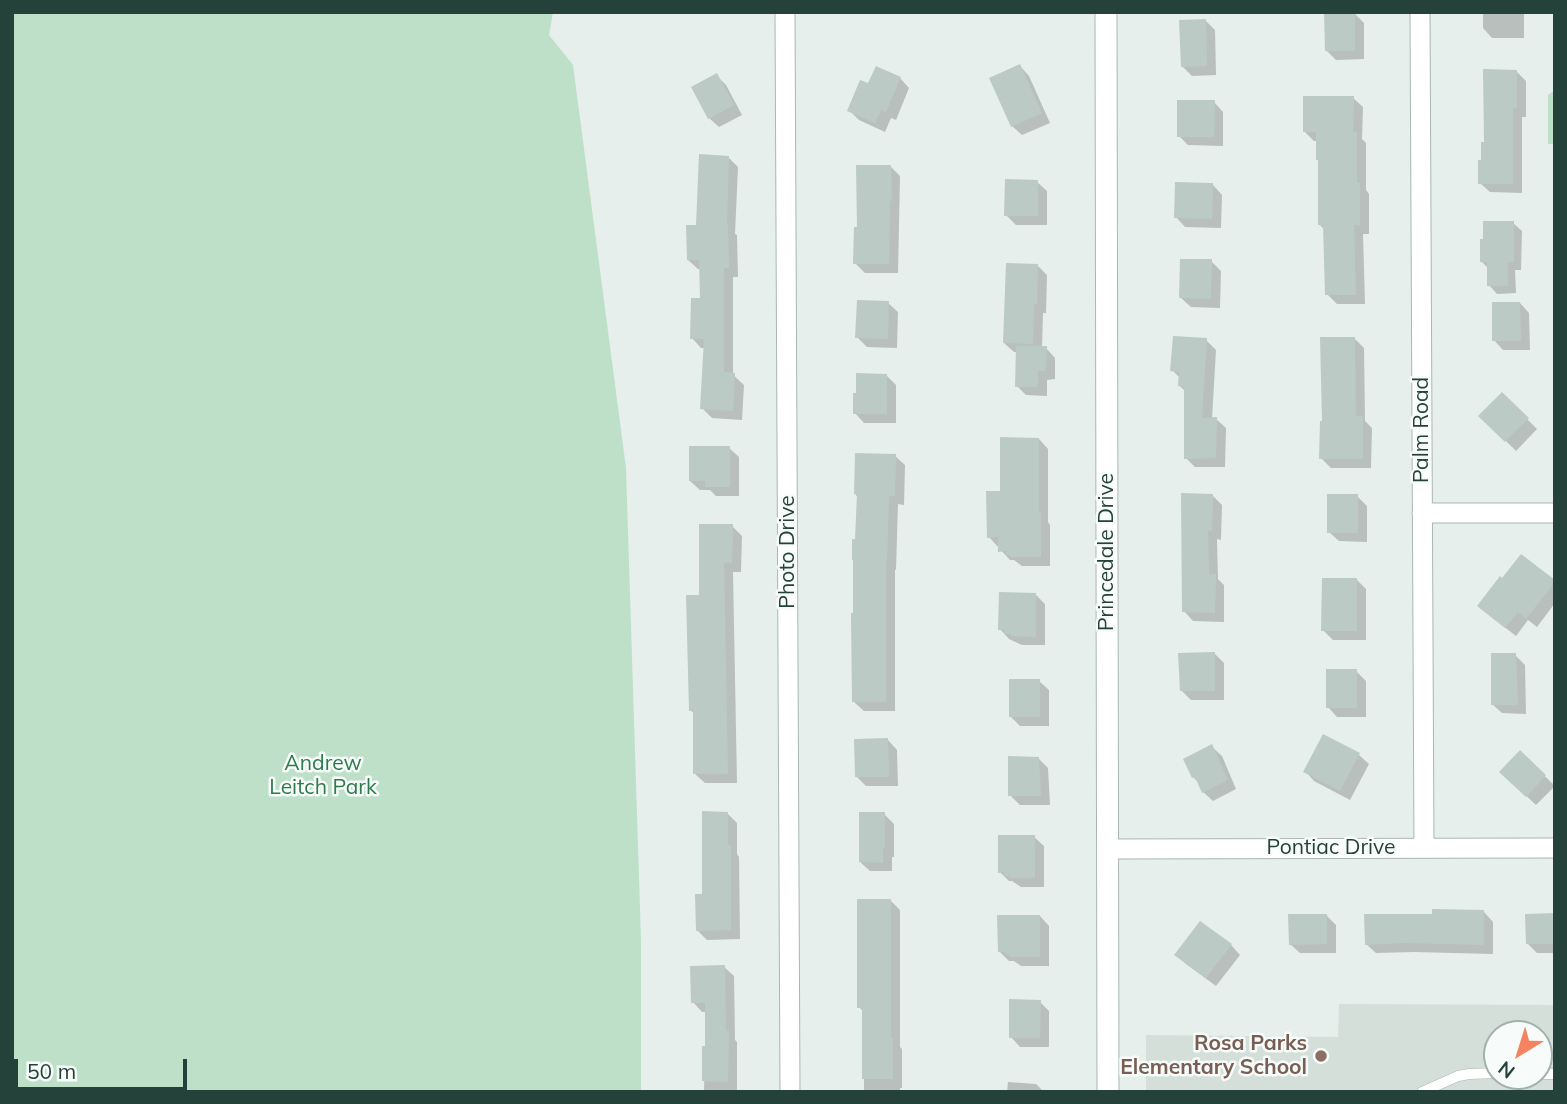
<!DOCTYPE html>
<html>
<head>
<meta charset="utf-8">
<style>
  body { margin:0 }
  #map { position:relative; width:1567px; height:1104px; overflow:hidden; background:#e6efeb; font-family:Mulish,sans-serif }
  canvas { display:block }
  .frame { position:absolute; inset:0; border:14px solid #24423a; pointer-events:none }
  .north { position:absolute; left:1483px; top:1020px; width:70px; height:70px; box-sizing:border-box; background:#f7fbf9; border:2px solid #a3b1ad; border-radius:50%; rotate:218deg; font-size:19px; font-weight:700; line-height:28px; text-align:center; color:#24423a }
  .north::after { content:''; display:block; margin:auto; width:24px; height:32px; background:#f4845f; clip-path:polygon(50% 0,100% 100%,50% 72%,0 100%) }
  .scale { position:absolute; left:14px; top:1059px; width:173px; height:32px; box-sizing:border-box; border:4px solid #24423a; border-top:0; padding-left:9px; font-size:21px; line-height:24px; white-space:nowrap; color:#24423a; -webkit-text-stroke:5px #f7fbf9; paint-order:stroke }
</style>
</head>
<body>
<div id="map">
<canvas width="1567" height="1104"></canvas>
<div class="frame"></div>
<div class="north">N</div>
<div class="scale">50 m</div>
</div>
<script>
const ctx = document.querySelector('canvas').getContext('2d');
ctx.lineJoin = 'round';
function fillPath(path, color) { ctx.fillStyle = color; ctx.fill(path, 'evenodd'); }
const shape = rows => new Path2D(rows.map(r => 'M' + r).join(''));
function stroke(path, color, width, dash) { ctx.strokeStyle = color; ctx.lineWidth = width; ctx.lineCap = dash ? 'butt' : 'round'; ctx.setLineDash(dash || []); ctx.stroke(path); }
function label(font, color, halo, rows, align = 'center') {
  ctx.font = font + ' Mulish,sans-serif'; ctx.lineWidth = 5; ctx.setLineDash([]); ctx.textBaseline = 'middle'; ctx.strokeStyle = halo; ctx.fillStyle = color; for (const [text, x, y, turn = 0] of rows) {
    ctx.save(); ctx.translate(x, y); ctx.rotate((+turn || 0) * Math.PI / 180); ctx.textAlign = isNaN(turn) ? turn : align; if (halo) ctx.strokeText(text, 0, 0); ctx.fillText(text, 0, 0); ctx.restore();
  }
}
fillPath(shape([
  [1339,1004,1555,1005,1555,1092,1146,1092,1146,1035,1338,1037],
  [1497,1034,1539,1034,1539,1076,1497,1076]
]), '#d4dfda');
fillPath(shape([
  [12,12,553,12,549,35,573,65,626,468,641,940,641,1092,12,1092],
  [1555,90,1555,144,1548,144,1548,95]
]), '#bfe0c8');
fillPath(shape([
  [1483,12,1524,12,1524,38,1492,38,1483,28],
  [1354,13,1364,23,1364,59,1336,60,1326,50],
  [1205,20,1215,30,1216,75,1192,76,1182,66],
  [1020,66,1029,76,1050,123,1022,135,1012,126],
  [1516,71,1526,81,1526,117,1522,117,1522,193,1490,192,1480,183,1483,162],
  [716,75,726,85,742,115,719,127,709,118],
  [900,78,909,88,896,120,891,118,885,132,859,120,849,110,869,85],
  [1353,98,1363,107,1362,139,1366,143,1366,190,1369,194,1369,234,1363,234,1365,304,1337,304,1327,294,1325,230,1319,224,1318,141,1314,141,1304,131],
  [1214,102,1223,112,1223,146,1188,145,1179,136],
  [729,158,738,167,735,234,737,235,738,277,733,277,733,375,744,385,742,420,712,418,702,408,706,348,701,348,692,338,701,300,701,269,698,269,688,260,698,226],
  [891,167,900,176,898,273,865,273,855,263,859,229],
  [1037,182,1047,191,1047,225,1016,225,1006,215],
  [1213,185,1222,195,1221,228,1185,227,1176,217],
  [1513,223,1522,231,1521,270,1515,270,1516,293,1497,294,1489,285,1488,268,1481,261],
  [1211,261,1221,271,1220,308,1191,307,1181,298],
  [1038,266,1047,275,1046,313,1043,313,1042,348,1046,348,1055,358,1055,379,1047,380,1047,396,1026,395,1017,386,1017,352,1014,352,1004,343],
  [888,303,898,312,897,348,867,347,857,337],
  [1520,303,1529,313,1530,350,1503,350,1494,340],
  [1354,338,1364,348,1365,421,1372,428,1371,468,1331,468,1321,458],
  [1206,340,1216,350,1212,419,1216,419,1226,428,1225,467,1195,467,1186,458,1186,392,1179,385,1180,378,1172,370],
  [887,376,896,385,896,423,864,423,855,413],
  [1502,394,1537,429,1516,451,1481,416],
  [1039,439,1048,449,1048,522,1050,525,1050,566,1022,566,1014,560,1010,560,989,537],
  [729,448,739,457,739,496,716,496,710,490,700,490,690,481],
  [895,456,905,465,904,505,898,504,896,570,895,570,895,711,864,711,854,702,858,497,855,494],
  [1212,495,1222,505,1221,540,1217,539,1218,579,1224,585,1224,622,1193,621,1184,611],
  [1357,496,1367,506,1367,542,1339,541,1329,532],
  [732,526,742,536,741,572,733,572,737,783,705,783,695,774,695,714,690,710,700,596],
  [1357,580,1366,589,1366,640,1333,640,1323,630],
  [1555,582,1555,603,1537,627,1528,620,1516,636,1489,615],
  [1036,595,1045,604,1045,645,1022,645,1009,639,1000,629],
  [1215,654,1224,663,1224,700,1191,700,1181,690],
  [1515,655,1525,665,1526,714,1502,713,1492,704],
  [1356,671,1366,681,1366,717,1337,717,1328,707],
  [1039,681,1049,690,1049,726,1020,726,1010,716],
  [1324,736,1359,755,1369,764,1350,800,1314,781,1305,771],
  [888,740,897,750,898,786,866,786,857,777],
  [1212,747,1222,756,1236,789,1213,801,1203,792,1200,784,1193,777],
  [1520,752,1555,786,1536,805,1501,772],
  [1039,759,1048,768,1050,805,1020,805,1010,795],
  [728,814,737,823,737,854,739,857,740,939,707,940,697,930,704,895],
  [884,814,894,824,894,857,892,857,892,871,870,871,860,862],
  [1034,837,1044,846,1044,887,1021,887,1012,881,1009,881,1000,872],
  [890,900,900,910,900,1047,902,1049,902,1088,900,1088,900,1092,864,1092,864,1012,859,1007],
  [1484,912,1493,922,1493,954,1414,952,1376,953,1366,944,1433,916],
  [1326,915,1336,925,1336,953,1300,953,1290,944],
  [1555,915,1555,953,1537,953,1528,944],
  [1040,916,1049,926,1049,966,1021,966,1014,961,1009,961,999,951],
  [1231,945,1240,955,1216,986,1186,964,1176,955],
  [724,967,734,976,735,1040,737,1042,737,1092,704,1092,706,1012,702,1012,693,1002],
  [1040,1002,1049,1011,1049,1047,1020,1047,1011,1037],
  [1008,1082,1036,1084,1044,1092,1007,1092]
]), '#0003');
fillPath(shape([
  [1324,12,1355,12,1355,51,1325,51],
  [1206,19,1207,66,1181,67,1179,20],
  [1020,64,1042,113,1011,127,989,78],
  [876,66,901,77,886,112,881,110,875,123,847,111,860,80,868,83],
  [1483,69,1517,70,1517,108,1513,108,1513,184,1478,184,1478,160,1481,160,1481,142,1484,142],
  [717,73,734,105,708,119,691,87],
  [1303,96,1354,96,1353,132,1357,132,1357,182,1360,183,1360,225,1354,225,1356,295,1325,295,1323,225,1318,225,1318,160,1316,160,1316,132,1303,132],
  [1177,100,1215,100,1214,137,1177,137],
  [699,154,729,156,727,224,728,224,729,268,724,268,724,372,735,373,733,411,700,409,704,339,690,339,691,298,700,298,699,260,687,260,686,225,696,225],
  [856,165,891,165,892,201,890,201,889,264,853,264,854,227,857,227],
  [1005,179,1038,180,1038,216,1004,216],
  [1175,182,1213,183,1212,219,1174,218],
  [1483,221,1514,221,1514,262,1508,262,1508,286,1487,286,1487,262,1480,262,1480,239,1483,239],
  [1180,259,1212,259,1211,299,1179,298],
  [1006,263,1038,264,1037,304,1034,304,1033,344,1003,343],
  [857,300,889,301,888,339,855,338],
  [1492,302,1520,302,1521,341,1492,341],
  [1173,336,1207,338,1202,418,1217,417,1216,458,1184,459,1184,387,1178,386,1179,372,1170,371],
  [1320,337,1355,337,1356,416,1363,416,1363,459,1319,459,1320,421,1322,421],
  [1016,346,1047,346,1046,371,1038,371,1038,387,1015,387],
  [856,373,887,374,887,414,853,414,853,393,856,393],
  [1502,392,1529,418,1505,442,1478,416],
  [1000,437,1039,438,1039,513,1041,513,1041,557,1010,557,1010,555,1006,555,1006,551,998,552,998,537,987,538,986,491,1000,491],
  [689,446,730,446,730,487,705,487,705,481,689,481],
  [855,453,896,454,895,496,889,496,887,561,886,561,886,702,852,702,851,613,853,613,853,560,852,560,852,539,855,539,857,494,854,494],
  [1181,493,1213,494,1212,531,1208,531,1209,574,1216,574,1215,613,1182,612],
  [1327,494,1358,494,1358,533,1327,533],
  [699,524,733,524,732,563,724,563,728,774,693,774,693,711,689,711,686,595,699,595],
  [1521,554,1555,580,1555,582,1526,619,1518,612,1505,628,1477,606,1500,576,1502,578],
  [1322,578,1357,578,1357,631,1321,631],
  [999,592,1036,593,1036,637,1011,636,1011,634,1004,634,1004,630,998,630],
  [1215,652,1215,691,1180,691,1178,653],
  [1491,653,1516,653,1518,705,1491,705],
  [1326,669,1357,669,1357,708,1326,708],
  [1009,679,1040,679,1040,717,1009,717],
  [1323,734,1360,753,1340,791,1303,772],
  [888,738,889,777,855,777,854,739],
  [1212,744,1228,780,1202,793,1195,777,1192,778,1183,759],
  [1520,750,1546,775,1526,797,1499,772],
  [1008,756,1039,757,1041,796,1008,796],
  [702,811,728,812,728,845,731,846,731,930,696,931,695,894,702,894],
  [859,812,885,812,885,848,883,848,883,863,859,862],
  [998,835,1035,835,1035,878,1009,878,1009,876,1004,876,1004,872,998,873],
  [857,899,891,899,891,1038,893,1038,893,1079,862,1079,862,1008,857,1008],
  [1432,909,1484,910,1484,945,1404,943,1365,945,1364,914,1432,914],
  [1555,913,1555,944,1526,944,1525,914],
  [1288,914,1327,914,1327,944,1289,945],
  [997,915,1040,915,1040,957,1009,957,1009,955,1005,954,1005,952,998,952],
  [1200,921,1232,944,1206,978,1174,955],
  [725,965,726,1031,729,1031,728,1082,702,1081,702,1046,705,1046,705,1003,691,1003,690,966],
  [1009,999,1041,1000,1040,1038,1009,1038]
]), '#bbcac4');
const service = shape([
  [1539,1074,1555,1074],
  [1422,1092,1458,1076,1469,1074,1497,1073]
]);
const minor = shape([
  [785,12,790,1092],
  [1420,12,1424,848],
  [1422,513,1555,513],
  [1107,849,1555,848]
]);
const tertiary = shape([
  [1106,12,1108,1092]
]);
stroke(service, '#a8b8b2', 11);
stroke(minor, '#a8b8b2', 21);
stroke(tertiary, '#a8b8b2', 23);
stroke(service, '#fff', 10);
stroke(minor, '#fff', 19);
stroke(tertiary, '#fff', 21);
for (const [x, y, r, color] of [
  [1321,1056,7,"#8d6e63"]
]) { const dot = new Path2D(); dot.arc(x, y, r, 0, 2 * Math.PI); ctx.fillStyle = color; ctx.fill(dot); stroke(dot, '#f7fbf9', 2.5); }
label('21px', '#24423a', '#f7fbf9', [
  ["Palm Road",1422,430,-90],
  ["Photo Drive",788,552,-90],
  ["Princedale Drive",1107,552,-90],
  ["Pontiac Drive",1331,848]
]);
label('21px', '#2d7a4b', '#f7fbf9', [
  ["Andrew",323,764],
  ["Leitch Park",323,788]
]);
label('bold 21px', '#785e54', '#f7fbf9', [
  ["Rosa Parks",1307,1044],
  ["Elementary School",1307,1068]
], 'right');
</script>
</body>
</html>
